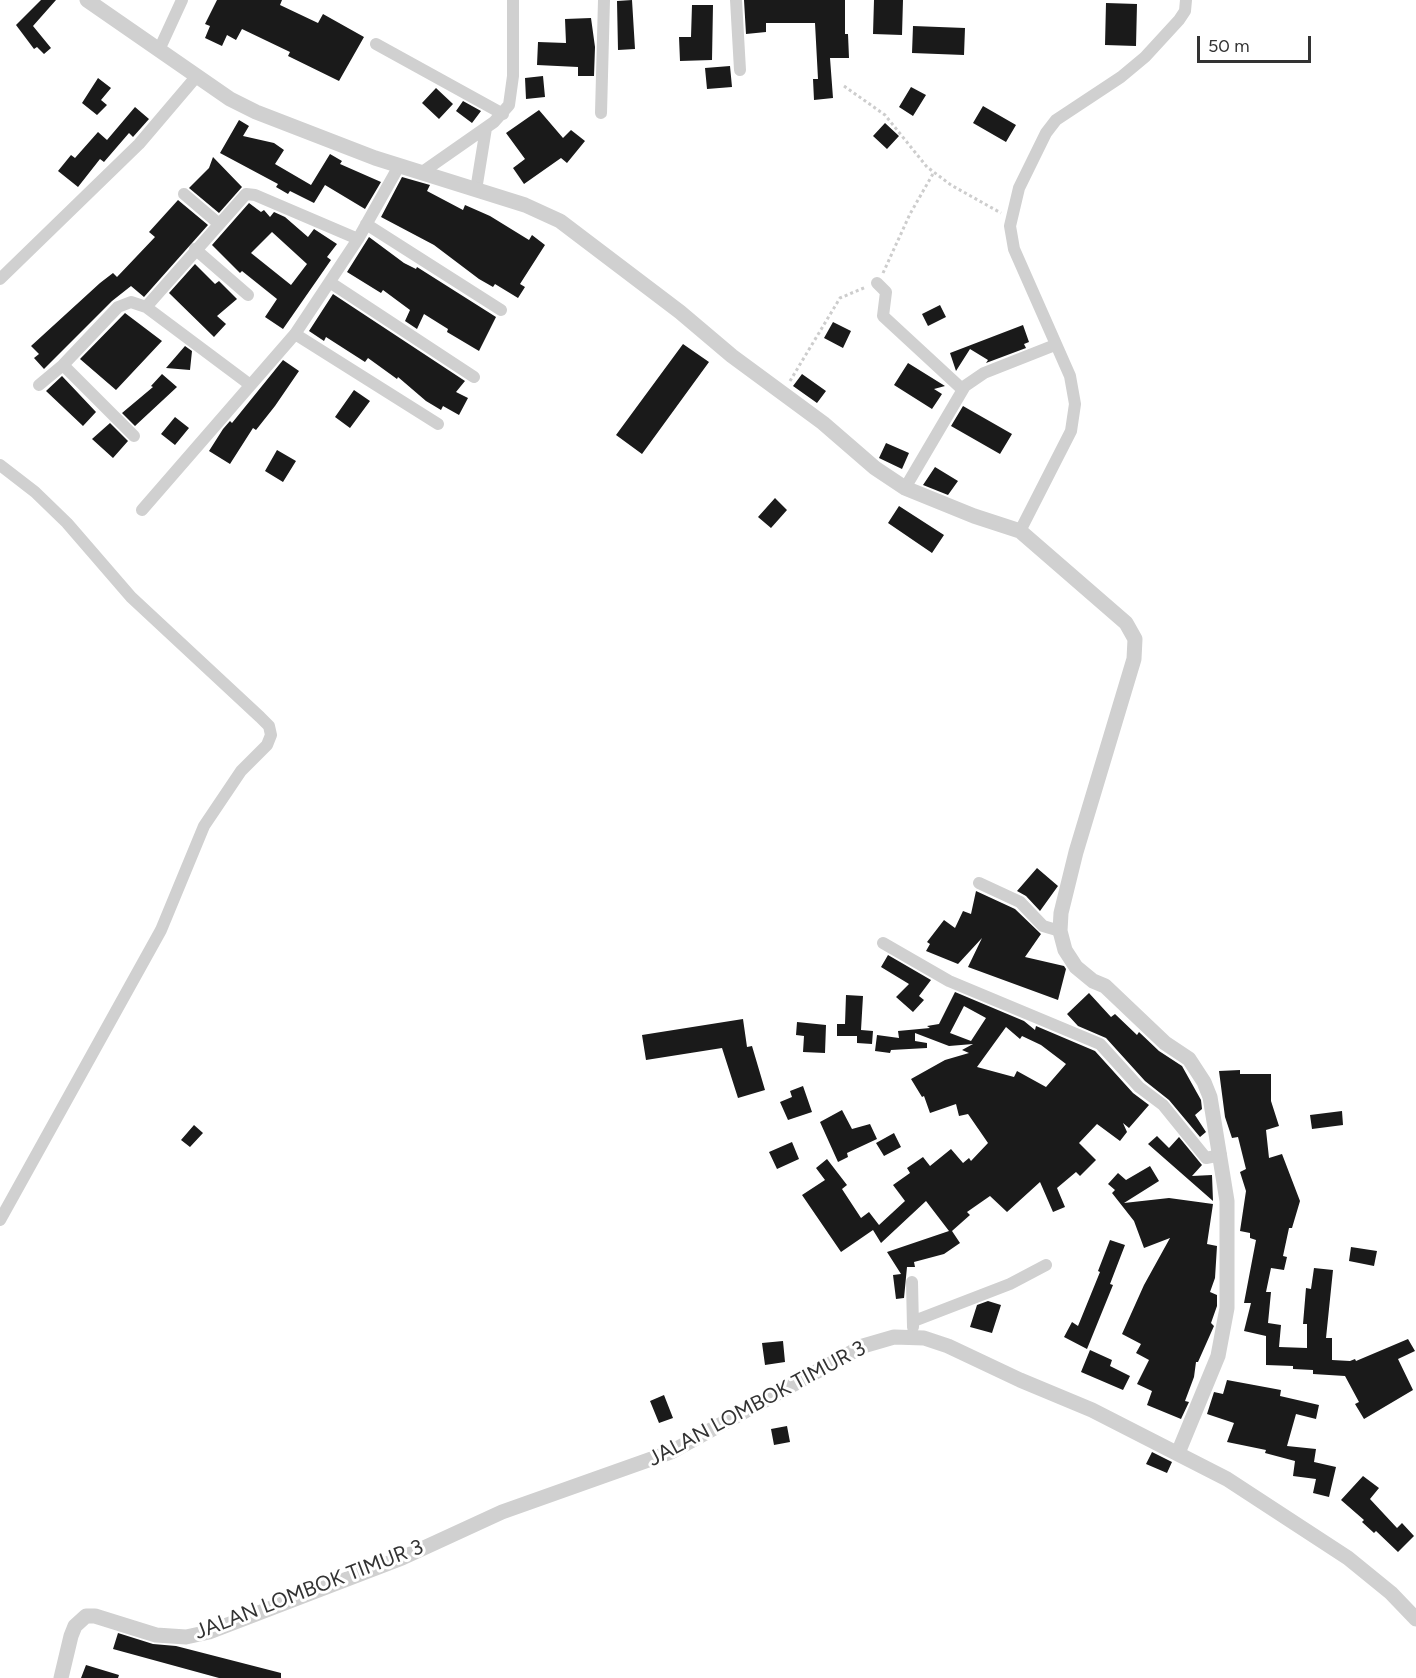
<!DOCTYPE html>
<html>
<head>
<meta charset="utf-8">
<style>
  body { margin:0 }
  #map { position:relative; width:1416px; height:1678px; overflow:hidden; background:#fff; font-family:Figtree,sans-serif }
  canvas { display:block }
  .scale { position:absolute; left:1197px; top:36px; width:114px; height:27px; box-sizing:border-box; border:3px solid #333; border-top:0; padding-left:8px; font-size:18px; line-height:21px; white-space:nowrap; color:#333; -webkit-text-stroke:4px #fff; paint-order:stroke }
</style>
</head>
<body>
<div id="map">
<canvas width="1416" height="1678"></canvas>
<div class="scale">50 m</div>
</div>
<script>
const ctx = document.querySelector('canvas').getContext('2d');
ctx.lineJoin = 'round';
function fillPath(path, color) { ctx.fillStyle = color; ctx.fill(path, 'evenodd'); }
const shape = rows => new Path2D(rows.map(r => 'M' + r).join(''));
function stroke(path, color, width, dash) { ctx.strokeStyle = color; ctx.lineWidth = width; ctx.lineCap = dash ? 'butt' : 'round'; ctx.setLineDash(dash || []); ctx.stroke(path); }
function label(font, color, halo, rows, align = 'center') {
  ctx.font = font + ' Figtree,sans-serif'; ctx.lineWidth = 6; ctx.setLineDash([]); ctx.textBaseline = 'middle'; ctx.strokeStyle = halo; ctx.fillStyle = color; for (const [text, x, y, turn = 0] of rows) {
    ctx.save(); ctx.translate(x, y); ctx.rotate((+turn || 0) * Math.PI / 180); ctx.textAlign = isNaN(turn) ? turn : align; if (halo) ctx.strokeText(text, 0, 0); ctx.fillText(text, 0, 0); ctx.restore();
  }
}
fillPath(shape([
  [41,0,56,0,33,26,51,48,44,54,37,47,34,49,16,25],
  [217,0,282,0,280,5,318,23,323,14,364,37,339,81,288,56,290,52,242,29,236,40,227,35,222,46,205,38,210,26,205,24],
  [632,0,635,49,618,50,617,1],
  [744,0,845,0,845,34,848,34,849,58,830,58,833,98,814,100,813,79,818,79,815,23,766,23,766,32,746,34],
  [874,0,903,0,902,35,873,34],
  [1106,3,1137,4,1136,46,1105,45],
  [692,5,713,5,712,60,680,61,679,37,691,37],
  [591,18,595,47,594,76,578,76,578,67,537,65,538,42,566,43,565,19],
  [913,26,965,28,964,55,912,53],
  [730,66,732,87,707,89,705,68],
  [543,76,545,97,526,99,525,78],
  [98,78,111,88,101,100,107,105,97,115,82,103],
  [911,87,926,95,913,116,899,107],
  [436,88,453,104,439,119,422,103],
  [463,101,481,111,472,123,456,111],
  [983,106,1016,125,1006,142,973,123],
  [135,107,149,119,133,137,129,133,104,162,100,159,78,187,58,171,71,155,75,158,98,132,107,140],
  [539,110,563,138,571,130,585,141,567,163,561,158,524,184,513,168,525,159,506,133],
  [239,120,249,126,243,136,274,143,284,150,275,164,311,185,330,154,342,161,340,164,381,182,365,209,325,185,314,203,290,191,288,194,276,187,278,184,220,153],
  [885,123,899,136,887,149,873,136],
  [213,157,242,187,219,213,189,188,209,168],
  [402,177,430,185,427,191,463,210,465,205,490,216,529,240,532,235,545,245,520,284,525,287,518,298,495,284,493,287,479,279,434,245,381,217],
  [178,200,208,225,144,297,131,286,112,301,44,369,34,358,39,354,31,346,100,283,113,273,117,277,155,237,149,232],
  [249,203,261,212,264,210,270,217,274,212,285,217,308,237,314,229,337,244,327,257,331,260,283,329,265,317,277,299,242,271,240,273,212,245],
  [272,232,307,264,291,285,251,253],
  [369,237,404,263,416,269,417,267,496,317,479,351,447,332,448,329,424,314,417,329,405,321,410,310,383,290,381,293,347,272],
  [195,264,215,284,219,281,237,299,217,316,226,324,214,337,169,293],
  [333,294,465,381,456,392,468,398,459,415,443,406,441,410,426,401,398,377,397,379,368,358,365,362,326,337,324,341,309,331],
  [940,305,946,317,928,326,922,314],
  [125,313,162,341,116,390,80,359],
  [833,322,851,331,843,348,824,338],
  [1023,325,1029,342,1024,344,1026,348,986,363,988,360,970,349,956,371,950,353],
  [683,344,709,362,642,454,616,435],
  [185,346,192,351,190,370,166,368],
  [283,360,299,371,275,406,256,430,253,428,230,464,209,451,223,429,230,421,232,423],
  [908,363,945,386,934,389,942,394,932,409,894,385],
  [162,374,177,387,135,426,122,413,153,387,151,386],
  [802,374,826,391,817,403,793,386],
  [62,376,96,412,83,426,46,391],
  [354,390,370,401,350,428,335,417],
  [963,406,1012,434,1000,454,951,426],
  [175,417,189,428,175,445,161,434],
  [110,423,128,441,113,458,92,439],
  [886,443,909,453,902,469,879,458],
  [277,450,296,461,283,482,265,471],
  [935,467,958,481,948,495,923,485],
  [775,498,787,510,771,528,758,517],
  [899,506,944,535,932,553,888,523],
  [1037,868,1058,886,1040,911,1026,896,1017,891],
  [976,891,1015,909,1041,934,1025,957,1064,966,1066,969,1058,1000,968,967,982,938,958,964,926,951,930,944,927,942,944,920,955,928,963,911,971,914],
  [888,955,931,980,919,996,924,1000,913,1012,896,997,909,984,881,967],
  [955,992,1024,1021,1035,1030,1036,1026,1095,1051,1133,1093,1149,1105,1129,1128,1123,1123,1127,1132,1120,1141,1097,1124,1079,1143,1096,1160,1080,1176,1076,1172,1057,1188,1065,1207,1053,1212,1040,1182,1007,1212,990,1196,967,1212,970,1215,952,1231,960,1243,944,1254,914,1262,915,1267,907,1267,904,1298,896,1299,893,1275,901,1274,887,1252,949,1231,926,1201,881,1243,873,1230,841,1252,802,1195,825,1180,816,1168,827,1159,847,1185,842,1189,861,1218,869,1212,879,1225,905,1201,893,1185,910,1173,907,1168,923,1157,930,1166,951,1149,963,1163,969,1158,971,1161,988,1143,968,1114,959,1116,956,1104,930,1113,924,1096,922,1097,911,1079,945,1060,969,1053,962,1050,973,1044,949,1046,915,1033,915,1041,927,1043,927,1048,891,1050,890,1053,875,1051,877,1035,899,1038,898,1031,930,1028,927,1026,939,1024],
  [964,1006,986,1018,971,1041,950,1033],
  [1006,1027,1020,1039,1022,1036,1041,1045,1066,1064,1046,1087,1017,1071,1014,1077,977,1067],
  [1089,993,1111,1017,1115,1014,1137,1035,1139,1032,1159,1051,1182,1066,1201,1100,1202,1109,1195,1115,1206,1132,1200,1137,1169,1100,1145,1081,1106,1038,1078,1026,1067,1014],
  [846,995,863,996,861,1030,873,1031,872,1044,857,1043,857,1036,837,1036,837,1024,845,1024],
  [743,1019,747,1047,752,1046,765,1090,738,1098,722,1048,646,1060,642,1035],
  [797,1022,826,1025,825,1053,803,1052,804,1036,796,1035],
  [1240,1070,1240,1074,1271,1074,1271,1101,1279,1126,1266,1130,1269,1158,1282,1154,1300,1201,1292,1228,1289,1228,1283,1256,1287,1257,1284,1270,1271,1268,1266,1292,1271,1292,1268,1323,1281,1325,1279,1347,1307,1348,1307,1324,1303,1324,1306,1288,1311,1289,1314,1268,1333,1270,1326,1338,1332,1338,1332,1360,1350,1361,1355,1359,1356,1361,1408,1339,1415,1351,1398,1359,1413,1390,1364,1419,1355,1404,1359,1402,1345,1376,1313,1374,1313,1370,1293,1369,1293,1366,1266,1365,1266,1336,1244,1331,1251,1303,1244,1303,1256,1240,1250,1238,1250,1233,1240,1231,1246,1191,1240,1172,1246,1169,1238,1137,1232,1138,1225,1117,1219,1071],
  [803,1086,812,1112,788,1120,780,1102,792,1097,790,1091],
  [842,1110,852,1129,870,1124,877,1139,847,1153,848,1157,838,1162,820,1122],
  [1342,1111,1343,1125,1312,1129,1310,1115],
  [194,1125,203,1133,190,1147,181,1140],
  [894,1133,901,1147,884,1156,876,1143],
  [1157,1136,1169,1148,1179,1137,1202,1165,1192,1176,1212,1175,1213,1201,1148,1144],
  [792,1142,799,1159,777,1169,769,1152],
  [1150,1166,1159,1181,1124,1203,1169,1198,1213,1204,1207,1244,1217,1246,1215,1278,1210,1292,1217,1295,1217,1306,1211,1323,1214,1326,1198,1362,1196,1362,1194,1377,1185,1401,1189,1402,1181,1419,1147,1405,1152,1391,1137,1384,1149,1360,1136,1353,1141,1344,1122,1334,1144,1285,1170,1238,1144,1248,1134,1221,1112,1193,1115,1190,1108,1184,1118,1173,1126,1180],
  [1110,1240,1125,1245,1110,1284,1113,1285,1087,1349,1064,1337,1072,1322,1078,1326,1100,1272,1098,1271],
  [1351,1247,1377,1251,1374,1266,1349,1261],
  [988,1301,1001,1305,992,1333,970,1327,977,1305],
  [783,1341,785,1362,765,1365,762,1343],
  [1090,1350,1112,1360,1110,1366,1130,1376,1123,1390,1081,1372],
  [1227,1380,1281,1390,1280,1396,1319,1405,1316,1419,1296,1414,1287,1446,1316,1449,1314,1462,1336,1467,1329,1497,1313,1493,1316,1479,1293,1476,1295,1461,1265,1453,1266,1450,1227,1442,1234,1423,1207,1414,1214,1392,1223,1394],
  [664,1395,673,1418,659,1423,650,1401],
  [787,1426,790,1442,774,1445,771,1429],
  [1152,1452,1172,1462,1167,1473,1146,1464],
  [1363,1476,1379,1488,1370,1499,1397,1528,1402,1523,1414,1536,1398,1552,1376,1531,1374,1533,1362,1522,1364,1520,1341,1500],
  [118,1633,153,1644,176,1646,281,1673,281,1678,219,1678,113,1649],
  [86,1665,119,1675,118,1678,81,1678]
]), '#1a1a1a');
stroke(shape([
  [844,86,885,115,927,167,951,185,1001,213],
  [883,273,910,214,934,172],
  [790,381,840,298,866,287]
]), '#cdcdcd', 3, [3, 3]);
stroke(shape([
  [736,0,740,70],
  [376,44,503,114],
  [159,50,182,0],
  [601,113,604,0],
  [421,173,494,122,509,105,513,76,513,0],
  [476,190,486,128],
  [184,194,218,223],
  [366,224,501,310],
  [195,249,248,295],
  [0,279,139,144,196,77],
  [331,283,474,377],
  [877,283,886,292,883,316,962,389],
  [295,334,438,424],
  [63,365,134,436],
  [249,384,146,307,246,194,255,195,358,239],
  [39,385,63,365,118,307,131,302,146,307],
  [0,465,35,492,67,523,131,597,260,717,269,726,271,735,267,745,241,771,204,826,161,930,0,1220],
  [905,488,965,386,984,373,1055,345],
  [142,510,295,334,358,239,399,166],
  [1020,531,1071,431,1075,404,1070,376,1014,249,1010,226,1019,188,1046,133,1056,120,1121,77,1145,57,1179,20,1185,11,1186,0],
  [979,883,1020,902,1043,926,1060,931],
  [883,943,949,981,1100,1044,1139,1087,1163,1105,1206,1158,1221,1155],
  [912,1282,913,1327],
  [914,1321,1010,1284,1046,1265]
]), '#d0d0d0', 12);
stroke(shape([
  [87,0,230,99,256,112,375,158,525,205,560,221,680,312,732,356,823,423,875,468,905,488,974,516,1020,531,1126,623,1135,639,1134,659,1076,852,1061,913,1060,931,1065,950,1076,967,1093,981,1105,986,1165,1043,1189,1059,1204,1082,1210,1097,1227,1201,1227,1308,1218,1356,1178,1453],
  [61,1678,71,1636,75,1626,86,1616,95,1616,156,1635,186,1637,209,1632,402,1558,502,1512,671,1452,863,1346,894,1337,924,1338,948,1346,1020,1380,1092,1410,1227,1479,1348,1558,1391,1593,1416,1619]
]), '#d0d0d0', 15);
label('21px', '#333', '#fff', [
  ["JALAN LOMBOK TIMUR 3",757,1404,-28],
  ["JALAN LOMBOK TIMUR 3",309,1590,-21]
]);
</script>
</body>
</html>
